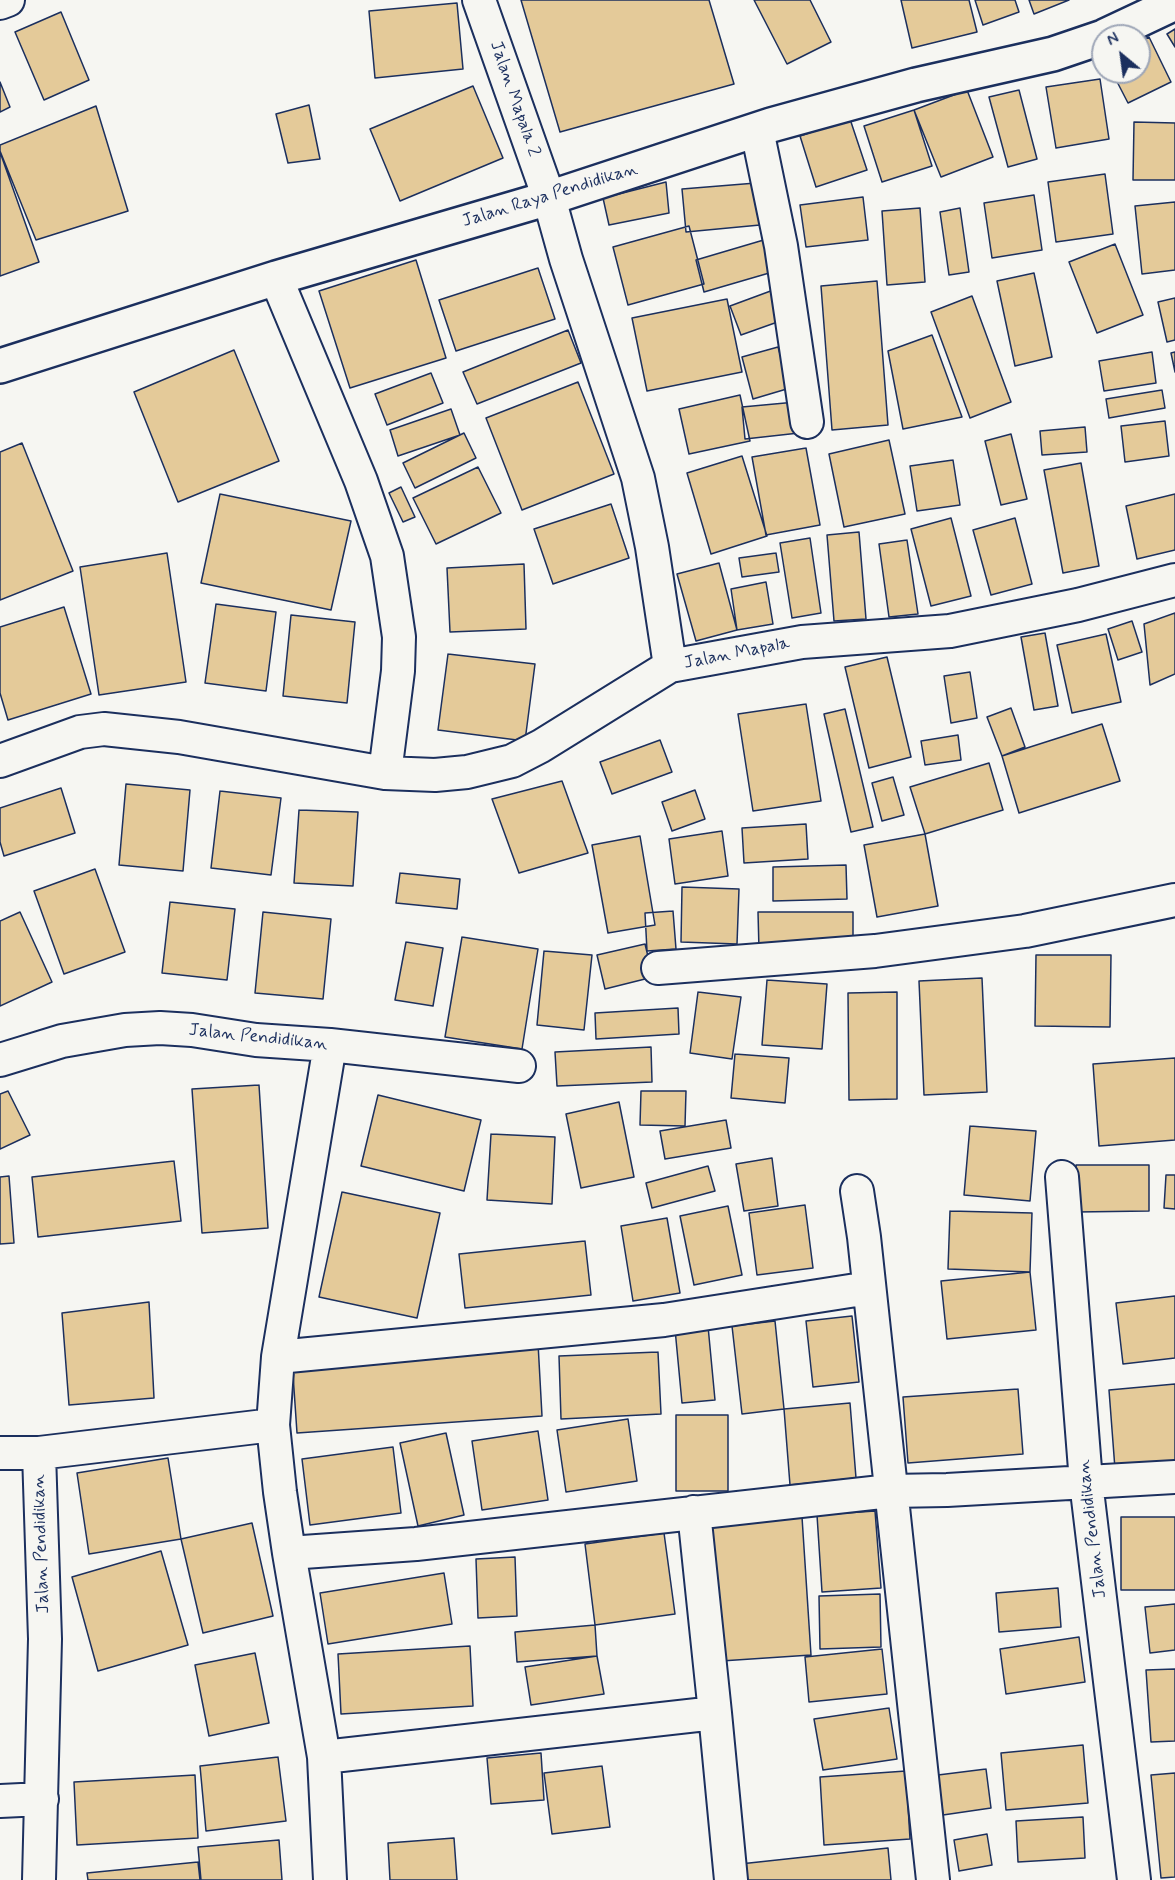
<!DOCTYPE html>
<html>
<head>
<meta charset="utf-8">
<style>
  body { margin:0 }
  #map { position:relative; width:1175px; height:1880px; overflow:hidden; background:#f6f6f2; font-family:Mynerve,sans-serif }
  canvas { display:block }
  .north { position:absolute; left:1091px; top:24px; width:60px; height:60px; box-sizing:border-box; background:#f6f6f2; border:2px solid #9ea6b7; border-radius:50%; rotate:331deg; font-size:16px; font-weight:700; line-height:24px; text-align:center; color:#1b2f5e }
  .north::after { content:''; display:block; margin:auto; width:21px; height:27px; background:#1b2f5e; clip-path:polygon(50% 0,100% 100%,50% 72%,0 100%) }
</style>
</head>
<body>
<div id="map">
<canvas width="1175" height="1880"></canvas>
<div class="north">N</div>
</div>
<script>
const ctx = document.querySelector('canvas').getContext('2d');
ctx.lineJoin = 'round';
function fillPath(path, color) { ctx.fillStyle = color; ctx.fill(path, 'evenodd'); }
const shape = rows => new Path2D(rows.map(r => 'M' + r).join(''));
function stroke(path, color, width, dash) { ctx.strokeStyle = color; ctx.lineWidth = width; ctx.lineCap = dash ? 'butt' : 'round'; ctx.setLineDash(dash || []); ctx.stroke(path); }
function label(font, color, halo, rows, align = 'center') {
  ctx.font = font + ' Mynerve,sans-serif'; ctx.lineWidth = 6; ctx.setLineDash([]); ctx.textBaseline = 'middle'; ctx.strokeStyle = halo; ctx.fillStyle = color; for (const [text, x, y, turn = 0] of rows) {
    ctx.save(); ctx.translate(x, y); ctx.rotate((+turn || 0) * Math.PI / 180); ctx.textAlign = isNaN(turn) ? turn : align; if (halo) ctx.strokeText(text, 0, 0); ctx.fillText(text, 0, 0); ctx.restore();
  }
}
const building = shape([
  [521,0,709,0,734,84,560,132,521,0],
  [754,0,810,0,831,42,787,64,754,0],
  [901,0,969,0,977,32,912,48,901,0],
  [975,0,1015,0,1019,12,983,25,975,0],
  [1029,0,1069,0,1034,14,1029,0],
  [457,3,463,69,375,78,369,11,457,3],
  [61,12,89,80,44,100,15,32,61,12],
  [1175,29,1175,47,1167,34,1175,29],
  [1149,37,1171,82,1128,103,1112,72,1139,72,1139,42,1149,37],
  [1100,79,1109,139,1056,148,1046,87,1100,79],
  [0,82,10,107,0,112,0,82],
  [473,86,503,158,400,201,370,129,473,86],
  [967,90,993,157,941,177,914,110,967,90],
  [1019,90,1037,159,1008,167,989,97,1019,90],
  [309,105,320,159,288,163,276,114,309,105],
  [96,106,128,211,36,240,0,151,0,145,96,106],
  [914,110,932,166,882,182,864,126,914,110],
  [850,119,867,170,816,187,800,136,850,119],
  [1134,122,1175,123,1175,180,1133,180,1134,122],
  [0,152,39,262,0,276,0,152],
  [1105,174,1113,234,1056,242,1048,182,1105,174],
  [666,182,669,213,609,225,603,198,666,182],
  [756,183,760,225,686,232,682,189,756,183],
  [1034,195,1042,250,992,258,984,203,1034,195],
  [863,197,868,240,806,247,800,205,863,197],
  [1175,202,1175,270,1142,274,1135,206,1175,202],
  [920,208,925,282,887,285,882,211,920,208],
  [960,208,969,272,949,275,940,212,960,208],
  [689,226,704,284,628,305,613,247,689,226],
  [767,239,776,271,704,292,696,260,767,239],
  [1115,244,1143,315,1097,333,1069,262,1115,244],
  [416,260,446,358,350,388,319,291,416,260],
  [538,268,555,319,456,351,439,300,538,268],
  [1034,273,1052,357,1015,366,997,281,1034,273],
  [877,281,888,425,832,430,821,286,877,281],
  [776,289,786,319,741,335,730,306,776,289],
  [972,296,1011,402,970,418,931,312,972,296],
  [1175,298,1175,340,1167,342,1158,302,1175,298],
  [727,299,742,372,647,391,632,318,727,299],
  [568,330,581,363,477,404,463,372,568,330],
  [932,335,962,417,903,429,888,351,932,335],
  [778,347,790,388,753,399,742,357,778,347],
  [234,350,279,461,178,502,134,392,234,350],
  [1152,352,1156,383,1104,391,1099,361,1152,352],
  [1175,352,1175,372,1171,353,1175,352],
  [431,373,443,403,387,425,375,394,431,373],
  [578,382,614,474,522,510,486,418,578,382],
  [1162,390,1165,408,1109,418,1106,399,1162,390],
  [740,395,750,441,689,454,679,409,740,395],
  [796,402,799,433,745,439,742,407,796,402],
  [451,409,460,435,398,456,390,430,451,409],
  [1165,421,1169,456,1125,462,1121,426,1165,421],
  [1085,427,1087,452,1042,455,1040,431,1085,427],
  [464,433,476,458,415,488,403,463,464,433],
  [1011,434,1027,499,1001,505,985,441,1011,434],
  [889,440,905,514,844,527,829,454,889,440],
  [22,443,73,571,0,600,0,452,22,443],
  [806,448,820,525,766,535,752,457,806,448],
  [742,456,767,536,711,554,687,473,742,456],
  [953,460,960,505,917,511,910,466,953,460],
  [1081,463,1099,566,1063,573,1044,470,1081,463],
  [478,467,501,513,436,544,413,498,478,467],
  [401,487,415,517,403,522,389,493,401,487],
  [220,494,351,521,331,610,201,583,220,494],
  [1175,494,1175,550,1137,559,1126,506,1175,494],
  [611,504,629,558,553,584,534,529,611,504],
  [951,518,971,596,931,606,911,529,951,518],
  [1015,518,1032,584,991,595,973,530,1015,518],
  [859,532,866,619,834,621,827,535,859,532],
  [810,538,821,613,792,618,780,543,810,538],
  [907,540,918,614,889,617,879,544,907,540],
  [167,553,186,682,99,695,80,567,167,553],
  [776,553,779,572,742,577,739,558,776,553],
  [719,563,737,630,696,641,677,574,719,563],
  [524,564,526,629,450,632,447,568,524,564],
  [766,582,773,624,737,630,731,589,766,582],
  [216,604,276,612,266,691,205,683,216,604],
  [64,607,91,694,8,720,0,693,0,627,64,607],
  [1175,613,1175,674,1150,685,1144,624,1175,613],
  [291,615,355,622,347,703,283,696,291,615],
  [1132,621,1142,652,1118,660,1108,629,1132,621],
  [1045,633,1058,706,1034,710,1021,637,1045,633],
  [1106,634,1121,702,1072,713,1057,645,1106,634],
  [448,654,535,664,525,741,438,730,448,654],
  [887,657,911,757,869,768,845,667,887,657],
  [970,672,977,718,951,723,944,676,970,672],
  [806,704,821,801,753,811,738,714,806,704],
  [1011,708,1025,747,1002,756,987,717,1011,708],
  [845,709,873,827,851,832,824,714,845,709],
  [1102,724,1120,781,1019,813,1002,756,1102,724],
  [958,735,961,760,925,765,921,741,958,735],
  [660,740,672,772,612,794,600,762,660,740],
  [989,763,1003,810,925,834,910,787,989,763],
  [893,777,904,815,882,821,872,783,893,777],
  [562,781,588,853,519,873,492,799,562,781],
  [126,784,190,790,183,871,119,865,126,784],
  [61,788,75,833,4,856,0,842,0,808,61,788],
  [695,790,705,819,672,831,662,802,695,790],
  [220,791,281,798,271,875,211,868,220,791],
  [299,810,358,812,353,886,294,883,299,810],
  [806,824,808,859,744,863,742,828,806,824],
  [722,831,728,876,675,884,669,839,722,831],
  [925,834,938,906,877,917,864,845,925,834],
  [640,836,655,925,608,933,592,845,640,836],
  [846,865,847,899,773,901,773,867,846,865],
  [95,869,125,952,64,974,34,891,95,869],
  [400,873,460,879,457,909,396,903,400,873],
  [682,887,739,889,737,944,681,942,682,887],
  [170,902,235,909,227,980,162,973,170,902],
  [673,911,676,949,647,951,645,913,673,911],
  [20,912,52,982,0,1006,0,921,20,912],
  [263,912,331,919,323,999,255,993,263,912],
  [758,912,853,912,853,949,759,950,758,912],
  [462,937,538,949,522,1049,445,1037,462,937],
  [406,942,443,948,433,1006,395,1000,406,942],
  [645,944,653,977,605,989,597,955,645,944],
  [544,951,592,955,584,1030,537,1025,544,951],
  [1036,955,1111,955,1110,1027,1035,1026,1036,955],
  [982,978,987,1092,924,1095,919,981,982,978],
  [767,980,827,984,822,1049,762,1045,767,980],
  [698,992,741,997,732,1059,690,1053,698,992],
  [897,992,897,1099,849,1100,848,993,897,992],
  [678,1008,679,1034,596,1039,595,1013,678,1008],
  [651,1047,652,1082,557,1086,555,1052,651,1047],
  [735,1054,789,1058,785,1103,731,1098,735,1054],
  [1175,1058,1175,1140,1099,1146,1093,1064,1175,1058],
  [259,1085,268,1228,202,1233,192,1089,259,1085],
  [8,1091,30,1135,0,1149,0,1094,8,1091],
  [641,1091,686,1091,685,1126,640,1125,641,1091],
  [378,1095,481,1120,464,1191,361,1166,378,1095],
  [619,1102,634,1177,581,1188,566,1114,619,1102],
  [726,1120,731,1148,665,1159,660,1131,726,1120],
  [970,1126,1036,1131,1030,1201,964,1195,970,1126],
  [491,1134,555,1137,552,1204,487,1200,491,1134],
  [772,1158,778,1206,744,1211,736,1164,772,1158],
  [174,1161,181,1221,38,1237,32,1177,174,1161],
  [1076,1165,1149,1165,1149,1211,1076,1212,1076,1165],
  [708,1166,715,1191,652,1208,646,1183,708,1166],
  [1166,1175,1175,1175,1175,1209,1164,1208,1166,1175],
  [9,1176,14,1243,0,1244,0,1177,9,1176],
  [342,1192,440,1213,417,1318,319,1297,342,1192],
  [805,1205,813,1268,757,1275,749,1213,805,1205],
  [728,1206,742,1275,694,1285,680,1216,728,1206],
  [950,1211,1032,1213,1030,1272,948,1269,950,1211],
  [667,1218,680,1293,633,1301,621,1226,667,1218],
  [585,1241,591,1295,465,1308,459,1254,585,1241],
  [1030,1272,1036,1330,947,1339,941,1281,1030,1272],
  [1175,1296,1175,1358,1123,1364,1116,1303,1175,1296],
  [149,1302,154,1398,69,1405,62,1313,149,1302],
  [852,1316,859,1382,813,1387,806,1321,852,1316],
  [775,1321,784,1409,742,1414,732,1326,775,1321],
  [708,1326,715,1400,682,1403,675,1329,708,1326],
  [538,1343,542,1416,297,1433,292,1360,538,1343],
  [658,1352,661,1414,561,1419,559,1356,658,1352],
  [1175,1384,1175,1463,1115,1469,1109,1390,1175,1384],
  [1018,1389,1023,1454,908,1463,903,1397,1018,1389],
  [850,1403,856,1478,790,1485,784,1409,850,1403],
  [676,1415,728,1415,728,1491,676,1491,676,1415],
  [628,1419,637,1481,566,1492,557,1430,628,1419],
  [538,1431,548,1500,482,1510,472,1441,538,1431],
  [446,1433,464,1515,418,1526,400,1443,446,1433],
  [393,1447,401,1513,310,1525,302,1459,393,1447],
  [168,1458,181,1539,89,1554,77,1473,168,1458],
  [875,1511,881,1588,822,1592,817,1515,875,1511],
  [802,1517,811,1655,721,1661,711,1524,802,1517],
  [1121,1517,1175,1517,1175,1590,1121,1590,1121,1517],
  [252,1523,273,1616,203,1633,181,1539,252,1523],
  [664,1533,675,1614,595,1625,585,1544,664,1533],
  [161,1551,188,1645,98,1671,72,1577,161,1551],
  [515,1557,517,1616,478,1618,476,1559,515,1557],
  [444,1573,452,1624,328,1644,320,1593,444,1573],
  [1058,1588,1061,1627,999,1632,996,1593,1058,1588],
  [880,1594,881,1647,820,1649,819,1596,880,1594],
  [1175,1604,1175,1650,1150,1653,1145,1607,1175,1604],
  [595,1625,597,1656,517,1662,515,1632,595,1625],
  [1079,1637,1085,1682,1006,1694,1000,1649,1079,1637],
  [470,1646,473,1706,341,1714,338,1654,470,1646],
  [882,1649,887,1694,809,1702,805,1657,882,1649],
  [255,1653,269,1723,209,1736,195,1665,255,1653],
  [597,1656,604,1694,531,1705,525,1667,597,1656],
  [1175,1669,1175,1741,1151,1742,1146,1670,1175,1669],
  [889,1708,897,1759,823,1770,814,1719,889,1708],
  [1083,1745,1088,1803,1006,1810,1001,1753,1083,1745],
  [541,1753,544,1800,491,1804,487,1758,541,1753],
  [278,1757,286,1821,206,1831,200,1766,278,1757],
  [602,1766,610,1827,552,1834,544,1773,602,1766],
  [986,1769,991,1808,943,1815,938,1775,986,1769],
  [906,1771,910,1839,824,1845,820,1777,906,1771],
  [1175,1773,1175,1877,1161,1878,1151,1775,1175,1773],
  [195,1775,198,1838,77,1845,74,1782,195,1775],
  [1083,1817,1085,1858,1018,1862,1016,1821,1083,1817],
  [987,1834,992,1865,959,1871,954,1840,987,1834],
  [454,1838,457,1880,390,1880,388,1843,454,1838],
  [279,1840,282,1880,201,1880,198,1847,279,1840],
  [888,1848,891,1880,742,1880,740,1864,888,1848],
  [198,1862,200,1880,88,1880,87,1873,198,1862]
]);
fillPath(building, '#e4ca99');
stroke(building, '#1b2f5e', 1.5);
const minor = shape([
  [479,0,549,198,566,259,638,478,652,547,670,666],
  [0,3,8,0],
  [757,130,781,246,807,422],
  [276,278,361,481,387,556,399,637,398,671,385,773],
  [0,761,80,732,104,729,179,737,385,773,435,775,467,772,512,761,541,746,670,666,802,642,950,631,1078,605,1175,580],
  [658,968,875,951,1025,931,1175,900],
  [0,1060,62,1041,125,1030,160,1028,192,1030,256,1040,330,1045,519,1066],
  [1062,1177,1086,1482,1134,1880],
  [857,1191,864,1237,933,1880],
  [278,1357,664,1320,869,1288],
  [0,1453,39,1453],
  [694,1512,715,1713],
  [289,1553,416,1544,890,1491,947,1490,1175,1477],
  [324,1757,715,1713,731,1880],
  [0,1801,42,1799],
  [39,1880,45,1639,39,1453,273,1425],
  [330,1880,324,1757,289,1553,280,1492,273,1425,278,1357,330,1045]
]);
const tertiary = shape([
  [1105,36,1175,3],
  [0,366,276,278,549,198,771,125,916,85,1053,54,1103,37]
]);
stroke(minor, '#1b2f5e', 36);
stroke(tertiary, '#1b2f5e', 38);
stroke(minor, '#f6f6f2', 32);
stroke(tertiary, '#f6f6f2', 33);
label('18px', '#1b2f5e', '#f6f6f2', [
  ["Jalan Mapala 2",514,99,71],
  ["Jalan Raya Pendidikan",550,196,-17],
  ["Jalan Mapala",737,654,-11],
  ["Jalan Pendidikan",258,1038,6],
  ["Jalan Pendidikan",1093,1529,-97],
  ["Jalan Pendidikan",42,1544,-92]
]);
</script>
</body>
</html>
